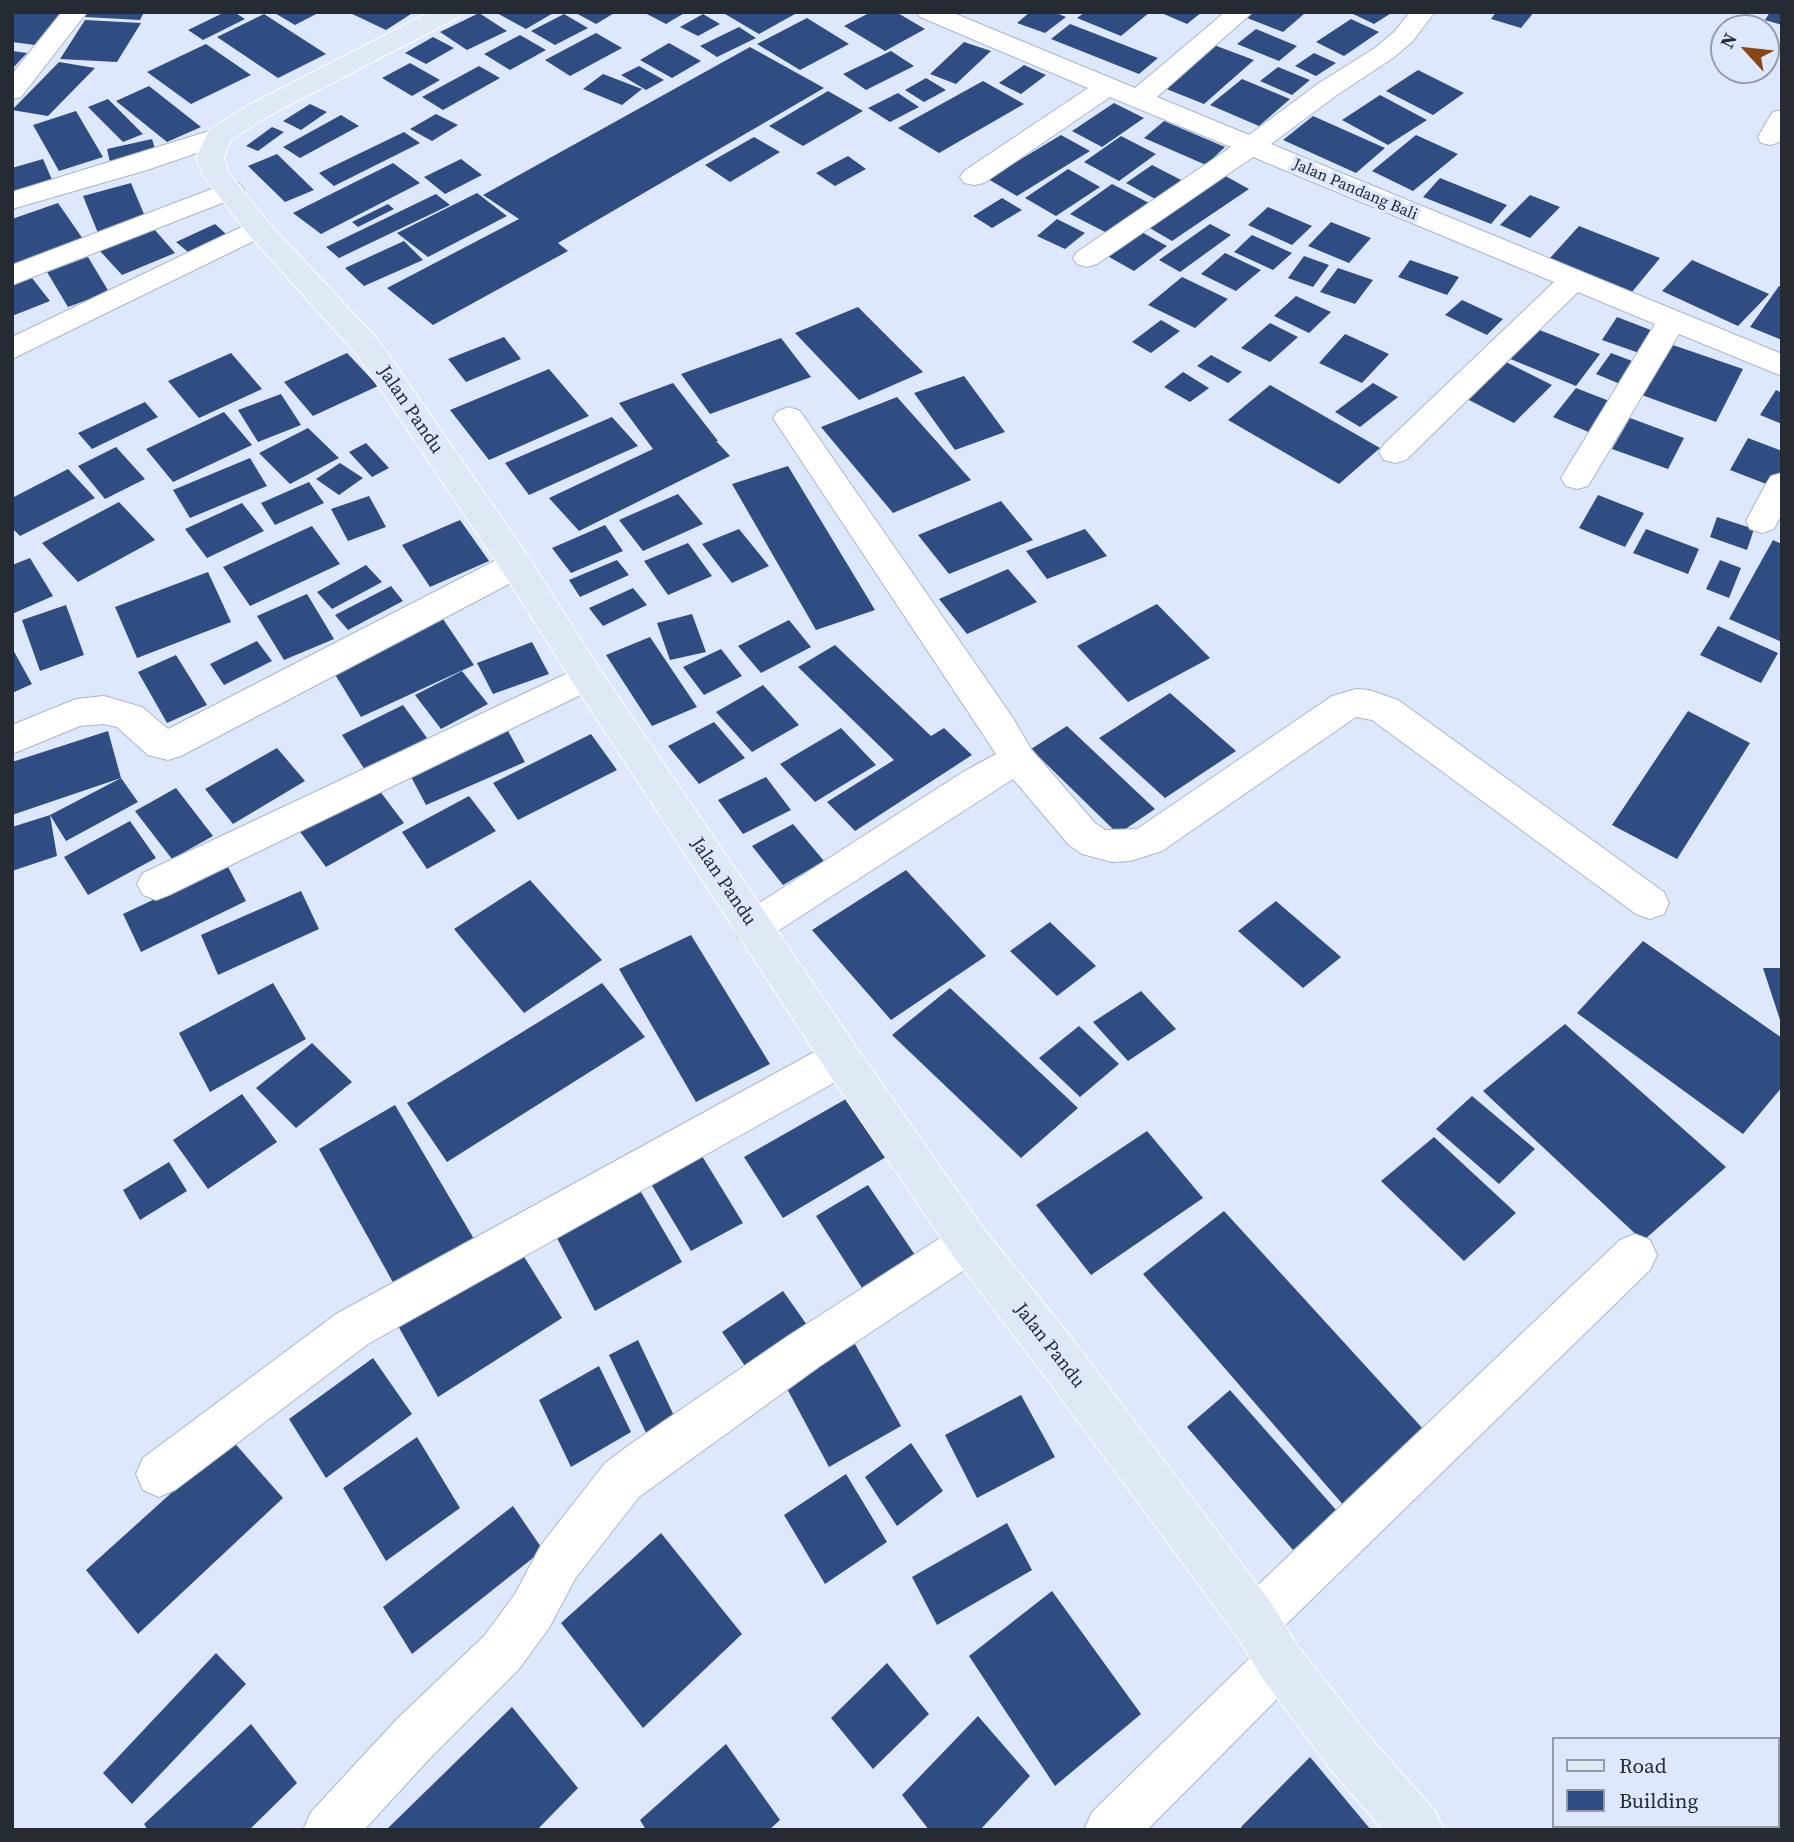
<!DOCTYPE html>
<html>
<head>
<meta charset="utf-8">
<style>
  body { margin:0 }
  #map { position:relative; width:1794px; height:1842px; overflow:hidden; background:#dde8fc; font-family:"Source Serif 4",serif }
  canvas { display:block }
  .frame { position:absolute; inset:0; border:14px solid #262a32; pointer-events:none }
  .legend { position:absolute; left:1552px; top:1737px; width:228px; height:91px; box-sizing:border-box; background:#dde8fc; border:2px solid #949cab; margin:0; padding:9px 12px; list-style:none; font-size:21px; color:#262a32 }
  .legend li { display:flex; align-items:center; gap:14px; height:35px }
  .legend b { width:35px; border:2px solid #949cab }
  .north { position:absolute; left:1710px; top:14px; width:70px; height:70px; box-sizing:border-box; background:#dde8fc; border:2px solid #949cab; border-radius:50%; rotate:297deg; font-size:19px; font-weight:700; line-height:28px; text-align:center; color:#262a32 }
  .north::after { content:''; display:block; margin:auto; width:24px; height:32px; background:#884516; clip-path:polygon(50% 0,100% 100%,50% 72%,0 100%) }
</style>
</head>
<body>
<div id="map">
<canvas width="1794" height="1842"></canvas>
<div class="frame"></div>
<ul class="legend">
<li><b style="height:9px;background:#dfe8f5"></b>Road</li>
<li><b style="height:19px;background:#2f4d83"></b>Building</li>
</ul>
<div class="north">N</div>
</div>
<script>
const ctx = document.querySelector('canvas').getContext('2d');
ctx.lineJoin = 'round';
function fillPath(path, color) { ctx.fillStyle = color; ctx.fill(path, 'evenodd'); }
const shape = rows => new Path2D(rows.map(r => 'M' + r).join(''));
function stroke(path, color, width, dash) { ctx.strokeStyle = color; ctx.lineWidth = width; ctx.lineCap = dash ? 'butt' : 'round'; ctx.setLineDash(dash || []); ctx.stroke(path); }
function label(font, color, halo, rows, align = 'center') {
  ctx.font = font + ' "Source Serif 4",serif'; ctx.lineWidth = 7; ctx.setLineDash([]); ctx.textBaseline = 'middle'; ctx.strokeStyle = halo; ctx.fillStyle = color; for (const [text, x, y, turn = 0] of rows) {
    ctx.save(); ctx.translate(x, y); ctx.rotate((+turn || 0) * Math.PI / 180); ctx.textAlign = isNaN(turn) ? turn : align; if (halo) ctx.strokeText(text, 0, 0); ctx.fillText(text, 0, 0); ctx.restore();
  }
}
fillPath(shape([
  [12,12,62,12,35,45,12,42],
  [88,12,144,12,140,20,85,17],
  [225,12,234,12,245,19,203,40,188,30],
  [273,12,320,12,295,25],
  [348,12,406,12,411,14,386,30],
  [495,12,555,12,526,29],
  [574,12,616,12,596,24],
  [643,12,686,12,666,24],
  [729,12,792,12,795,14,759,34,725,14],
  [871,12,896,12,925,29,885,51,844,26],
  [1030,12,1054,12,1066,17,1045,33,1017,23],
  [1085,12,1150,12,1121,36,1077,18],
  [1159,12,1202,12,1187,24],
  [1246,12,1300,12,1304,14,1283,32,1242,16],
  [1349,12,1393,12,1374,24],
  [1496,12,1534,12,1521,28,1491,19],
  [1770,12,1782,12,1782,25,1765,20],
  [479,13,507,31,467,50,440,32],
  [264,14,326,54,278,78,217,37],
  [564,14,588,28,555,45,531,31],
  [703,14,720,24,698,36,680,27],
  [807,18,849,44,800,70,757,44],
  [1351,19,1379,32,1344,56,1316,42],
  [85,20,141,23,117,62,60,59],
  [1070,24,1158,58,1139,74,1051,39],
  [739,27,756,38,717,57,700,46],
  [1256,29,1297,46,1279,61,1237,44],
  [596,33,622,48,570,76,545,60],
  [520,35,546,50,510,70,484,54],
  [433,37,454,48,426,64,405,53],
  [964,42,991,51,956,84,930,74],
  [669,43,701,61,672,78,640,60],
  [206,44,251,75,191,104,147,72],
  [1214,45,1254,60,1204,104,1164,88],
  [750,47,824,88,558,243,568,251,433,325,387,288,519,219,483,195],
  [12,51,27,53,12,69],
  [891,51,914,66,866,90,843,74],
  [1314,53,1336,63,1316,76,1295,66],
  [59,62,95,68,48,116,12,110],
  [410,63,440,80,412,96,382,78],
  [1024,65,1046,75,1021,94,999,83],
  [479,66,500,78,443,110,422,97],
  [639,66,664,80,646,90,621,75],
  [1278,67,1310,80,1292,95,1260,81],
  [1418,70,1464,93,1433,115,1386,91],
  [603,74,642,89,622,105,583,89],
  [926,78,946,90,924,102,905,90],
  [1242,79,1290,99,1259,126,1210,105],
  [983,81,1024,104,939,153,898,128],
  [149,86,201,127,167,142,116,101],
  [828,91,863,111,803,146,769,126],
  [898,93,919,107,890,122,868,108],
  [1380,95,1427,120,1388,145,1342,120],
  [108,99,143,134,123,142,88,107],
  [1114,103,1144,118,1102,147,1072,131],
  [310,104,327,112,301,130,283,121],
  [76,111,103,157,59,171,33,125],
  [436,114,458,125,432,141,410,129],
  [341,115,359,126,300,158,283,147],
  [1313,116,1385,148,1356,173,1283,140],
  [1164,121,1225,147,1206,165,1144,138],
  [272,127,284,132,258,151,246,146],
  [404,132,420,143,334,186,319,173],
  [1061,135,1090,151,1017,196,988,179],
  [1416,135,1458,154,1413,191,1372,171],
  [1121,136,1156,154,1119,181,1084,162],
  [754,137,780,152,730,182,705,165],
  [152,139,156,152,110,162,107,149],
  [277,154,314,190,285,202,248,166],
  [848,156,866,169,835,186,816,173],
  [43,159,53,182,12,193,12,168],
  [461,159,482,175,445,194,424,177],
  [393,163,420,183,321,234,293,213],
  [1152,165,1185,182,1159,201,1126,183],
  [1068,169,1100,187,1056,216,1025,198],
  [1220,173,1249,189,1172,241,1143,224],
  [1440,178,1507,205,1491,224,1423,197],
  [131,183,146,219,98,233,83,196],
  [1112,184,1153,205,1111,235,1070,214],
  [477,193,507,216,428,257,397,233],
  [436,194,450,205,339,258,326,247],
  [1530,195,1560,207,1530,238,1500,225],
  [1002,198,1022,210,992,228,973,216],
  [58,203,83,239,12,265,12,219],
  [388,204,394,209,358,227,352,222],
  [1268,207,1312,226,1292,245,1248,225],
  [1057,219,1085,233,1065,249,1037,236],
  [1331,222,1371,238,1349,263,1308,246],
  [215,224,226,234,188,252,176,242],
  [1210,224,1231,235,1180,272,1159,260],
  [1579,226,1660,258,1632,292,1550,258],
  [154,229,175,253,122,275,100,251],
  [1136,229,1167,246,1134,271,1102,253],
  [1252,235,1292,253,1273,270,1234,252],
  [404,241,423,260,364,286,345,268],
  [1225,253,1261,270,1236,291,1201,274],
  [1304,256,1329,265,1313,287,1288,278],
  [88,257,109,292,68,307,47,272],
  [1410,260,1459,277,1447,295,1398,277],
  [1692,260,1769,294,1738,326,1662,291],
  [1338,268,1373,280,1355,304,1320,292],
  [1182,277,1228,299,1195,328,1148,305],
  [32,278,50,301,12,316,12,286],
  [1779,286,1782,287,1782,340,1750,327],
  [1296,296,1331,312,1309,333,1274,316],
  [1462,300,1503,319,1487,335,1445,315],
  [858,307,923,372,859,400,795,333],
  [1617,317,1656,332,1642,354,1602,340],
  [1161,320,1180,331,1151,353,1132,342],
  [1270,323,1298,337,1270,362,1241,348],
  [1532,327,1600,354,1576,386,1508,358],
  [1345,334,1389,354,1362,383,1319,363],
  [504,337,521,359,466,382,448,359],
  [781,338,811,377,710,414,681,374],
  [1667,343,1743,369,1716,422,1639,394],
  [231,353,262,389,199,418,168,381],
  [347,353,378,386,313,416,284,382],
  [1611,353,1640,364,1625,386,1596,374],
  [1211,355,1242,372,1228,383,1197,366],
  [1504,361,1552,385,1514,423,1467,399],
  [549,369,589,416,489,460,450,410],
  [1183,372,1209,388,1190,402,1164,387],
  [964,376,1005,432,955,450,914,393],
  [673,383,718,441,716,441,730,456,579,531,549,498,653,449,619,403],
  [1373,383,1398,397,1360,427,1335,412],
  [1270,385,1380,448,1339,484,1228,420],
  [1576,388,1612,402,1591,433,1553,417],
  [1776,390,1782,393,1782,424,1760,415],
  [281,394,301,425,258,442,238,410],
  [897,397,971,480,893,513,821,427],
  [145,402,158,417,92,449,78,433],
  [224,412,252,445,173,482,146,449],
  [612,417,638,446,529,495,505,463],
  [1630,418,1684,438,1668,469,1612,449],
  [308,428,339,458,290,484,259,453],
  [1748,438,1782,451,1782,473,1774,487,1730,470],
  [366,443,389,468,372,477,349,452],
  [116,447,145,479,105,499,78,466],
  [250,458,267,486,190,518,173,490],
  [340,463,363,478,339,495,316,479],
  [788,466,875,610,816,630,732,484],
  [68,469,95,498,20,536,12,528,12,498],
  [309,482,324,503,275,525,261,503],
  [678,494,703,524,643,551,619,520],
  [1598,495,1644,513,1625,547,1579,528],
  [369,496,386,527,348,541,331,509],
  [1001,501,1033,540,949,574,918,535],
  [119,502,155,540,78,582,42,543],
  [242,503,264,531,207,558,185,529],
  [1717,517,1754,529,1747,550,1710,537],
  [460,520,489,561,430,587,402,545],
  [605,525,623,551,571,573,552,548],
  [312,526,340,564,250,606,223,567],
  [739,529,769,566,732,583,702,544],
  [1085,529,1107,556,1047,579,1026,551],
  [1646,529,1699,549,1688,574,1633,553],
  [1773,540,1782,544,1782,642,1729,619],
  [688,543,712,576,668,595,644,561],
  [30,558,53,596,12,614,12,565],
  [617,560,629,575,580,597,569,580],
  [1720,560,1741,568,1729,598,1706,589],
  [366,565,382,582,332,609,317,592],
  [1008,569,1037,602,967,634,939,599],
  [208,572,231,622,137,658,115,607],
  [391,586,403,601,348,630,335,615],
  [633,588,647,605,603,626,589,608],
  [307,594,334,639,284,660,257,616],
  [1157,604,1210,658,1128,702,1077,646],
  [66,605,84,655,40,671,22,620],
  [692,614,706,652,670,660,657,623],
  [443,619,474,665,361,717,331,668],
  [789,620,811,647,761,673,738,646],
  [1718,626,1778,653,1761,683,1700,655],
  [650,637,697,707,652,726,606,655],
  [257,641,272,661,224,685,210,664],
  [532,642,549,674,493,694,477,663],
  [835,645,931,736,944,728,972,755,855,831,827,802,894,760,798,667],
  [12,648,32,684,12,693],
  [721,649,742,676,704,695,683,667],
  [176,655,207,705,167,723,138,672],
  [462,671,488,704,441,729,415,695],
  [763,685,799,725,752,752,716,712],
  [1170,693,1236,751,1165,798,1099,738],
  [403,705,427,738,365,770,342,735],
  [1688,711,1750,743,1677,859,1612,825],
  [714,722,745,758,699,784,668,746],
  [1067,726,1155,809,1118,834,1031,749],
  [841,728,876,765,815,802,780,764],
  [108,731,121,778,12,815,12,762],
  [508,731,525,762,426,805,409,773],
  [591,734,617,770,518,820,493,783],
  [277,748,305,781,233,824,205,789],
  [766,777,791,810,743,834,718,800],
  [121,778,138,802,66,841,50,815],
  [376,786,404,823,326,867,298,829],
  [176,788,213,836,172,859,135,811],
  [469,796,496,831,427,869,402,832],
  [50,815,57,856,12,871,12,827],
  [130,821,156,858,88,895,64,857],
  [793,824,824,861,783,885,752,846],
  [227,865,246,901,141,952,123,914],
  [906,870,986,956,891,1020,812,930],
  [530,880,602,960,524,1013,454,929],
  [301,891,319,929,218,975,201,935],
  [1276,901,1341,957,1303,988,1238,931],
  [1050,922,1096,966,1057,996,1010,951],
  [691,935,770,1064,696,1102,619,969],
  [1643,941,1782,1038,1782,1087,1743,1134,1577,1013],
  [1763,968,1782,968,1782,1023,1781,1023],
  [273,983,306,1039,210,1092,179,1033],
  [602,983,645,1037,447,1162,407,1103],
  [950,988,1078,1108,1021,1158,892,1035],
  [1141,991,1176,1029,1128,1061,1093,1022],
  [1565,1024,1726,1167,1643,1241,1483,1091],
  [1079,1026,1119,1064,1080,1097,1039,1058],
  [312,1043,352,1082,296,1128,256,1088],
  [242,1094,277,1142,208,1189,173,1140],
  [1472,1096,1535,1149,1499,1184,1436,1129],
  [846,1099,886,1157,783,1218,744,1157],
  [395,1105,474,1239,395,1286,319,1149],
  [1147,1131,1203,1198,1091,1275,1036,1205],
  [1434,1137,1516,1213,1464,1261,1381,1181],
  [702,1156,743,1223,691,1251,651,1184],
  [169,1162,187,1191,140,1220,123,1190],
  [868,1185,915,1255,862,1288,816,1216],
  [641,1192,682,1262,595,1311,557,1238],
  [1224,1211,1435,1442,1352,1515,1143,1274],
  [518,1247,562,1318,438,1397,397,1324],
  [783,1291,807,1325,745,1366,722,1332],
  [638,1340,677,1422,648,1437,609,1355],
  [855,1344,901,1426,829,1467,784,1383],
  [373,1358,412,1414,326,1478,289,1419],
  [599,1366,631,1432,571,1467,539,1400],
  [1230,1390,1337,1511,1293,1550,1187,1427],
  [1021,1395,1055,1457,977,1498,945,1435],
  [417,1437,460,1508,386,1561,343,1488],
  [231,1439,283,1498,138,1634,86,1570],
  [911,1443,943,1491,897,1526,865,1477],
  [846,1474,887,1542,825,1584,784,1515],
  [513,1506,543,1550,412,1654,383,1607],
  [1007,1523,1032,1570,937,1625,912,1577],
  [661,1533,742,1634,643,1728,561,1623],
  [1052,1591,1141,1714,1055,1786,969,1656],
  [216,1653,246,1684,132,1804,103,1773],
  [887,1663,929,1714,873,1769,831,1718],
  [512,1707,578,1788,537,1830,386,1830],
  [978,1716,1030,1776,980,1830,929,1830,902,1795],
  [251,1724,297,1783,249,1830,148,1830,144,1824],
  [726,1744,780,1820,769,1830,646,1830,640,1820],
  [1310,1757,1371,1830,1243,1830,1241,1827],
  [1653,1826,1735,1826,1738,1830,1650,1830]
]), '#2f4d83');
const minor = shape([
  [62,12,87,12,21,97,12,99,12,74,62,12],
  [917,12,951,12,1135,88,1225,12,1253,12,1157,97,1249,135,1319,83,1375,48,1394,32,1410,12,1435,12,1412,42,1393,58,1337,95,1271,144,1782,354,1782,376,1679,334,1588,486,1577,489,1566,486,1561,478,1655,324,1578,292,1406,460,1395,463,1384,460,1379,452,1384,444,1554,282,1253,157,1097,264,1087,267,1077,264,1073,258,1077,252,1231,147,1110,97,984,183,974,185,964,183,960,177,964,171,1088,88,920,17,917,12],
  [1782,110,1782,141,1771,145,1761,143,1758,137,1769,118,1773,112,1782,110],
  [219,128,229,130,232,136,229,142,147,170,12,209,12,192,219,128],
  [230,182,240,184,244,190,240,196,12,285,12,265,230,182],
  [258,219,268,222,272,228,268,234,12,359,12,337,258,219],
  [789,407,800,411,1013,718,1031,749,1095,823,1105,830,1137,829,1332,696,1356,689,1369,690,1398,700,1664,892,1669,903,1664,914,1650,919,1636,914,1372,720,1356,717,1162,851,1130,861,1112,862,1082,854,1069,845,1013,779,767,938,753,943,739,938,734,927,739,916,963,772,996,754,773,418,778,411,789,407],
  [1782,473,1782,515,1778,521,1774,529,1762,533,1750,529,1746,521,1766,484,1771,476,1782,473],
  [516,553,528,556,533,565,528,574,181,756,168,760,148,755,117,727,104,724,80,726,12,754,12,725,76,699,104,696,142,707,168,729,504,556,516,553],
  [587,664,599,668,604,677,599,686,169,895,156,900,143,895,137,884,143,873,587,664],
  [841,1040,855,1045,861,1058,855,1071,368,1344,175,1490,159,1497,143,1490,136,1474,143,1458,336,1314,827,1045,841,1040],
  [969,1223,984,1229,991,1243,984,1257,820,1366,639,1497,575,1579,549,1628,519,1669,433,1755,364,1830,303,1830,311,1812,397,1719,485,1635,515,1594,541,1545,605,1463,632,1443,788,1336,954,1229,969,1223],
  [1635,1234,1650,1240,1657,1255,1650,1270,1272,1638,1255,1645,1238,1638,1231,1621,1238,1604,1620,1240,1635,1234],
  [1280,1637,1297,1645,1305,1662,1297,1679,1147,1830,1084,1830,1092,1812,1263,1645,1280,1637]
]);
const major = shape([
  [430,12,462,12,459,17,265,118,231,140,224,158,229,173,268,222,380,342,528,556,599,668,855,1045,984,1229,1078,1346,1272,1604,1297,1645,1368,1735,1436,1812,1444,1830,1383,1830,1332,1771,1263,1679,1238,1638,1046,1378,954,1257,827,1071,575,686,504,574,358,356,248,234,202,174,196,158,209,130,247,106,430,12]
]);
stroke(minor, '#abb6c9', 2);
stroke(major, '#fff', 2);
fillPath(minor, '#fff');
fillPath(major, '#dfe8f5');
label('16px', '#262a32', '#dde8fc', [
  ["Jalan Pandang Bali",1355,190,23]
]);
label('19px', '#262a32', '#dde8fc', [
  ["Jalan Pandu",410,410,56],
  ["Jalan Pandu",723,882,56],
  ["Jalan Pandu",1049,1346,52]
]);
</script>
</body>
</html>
